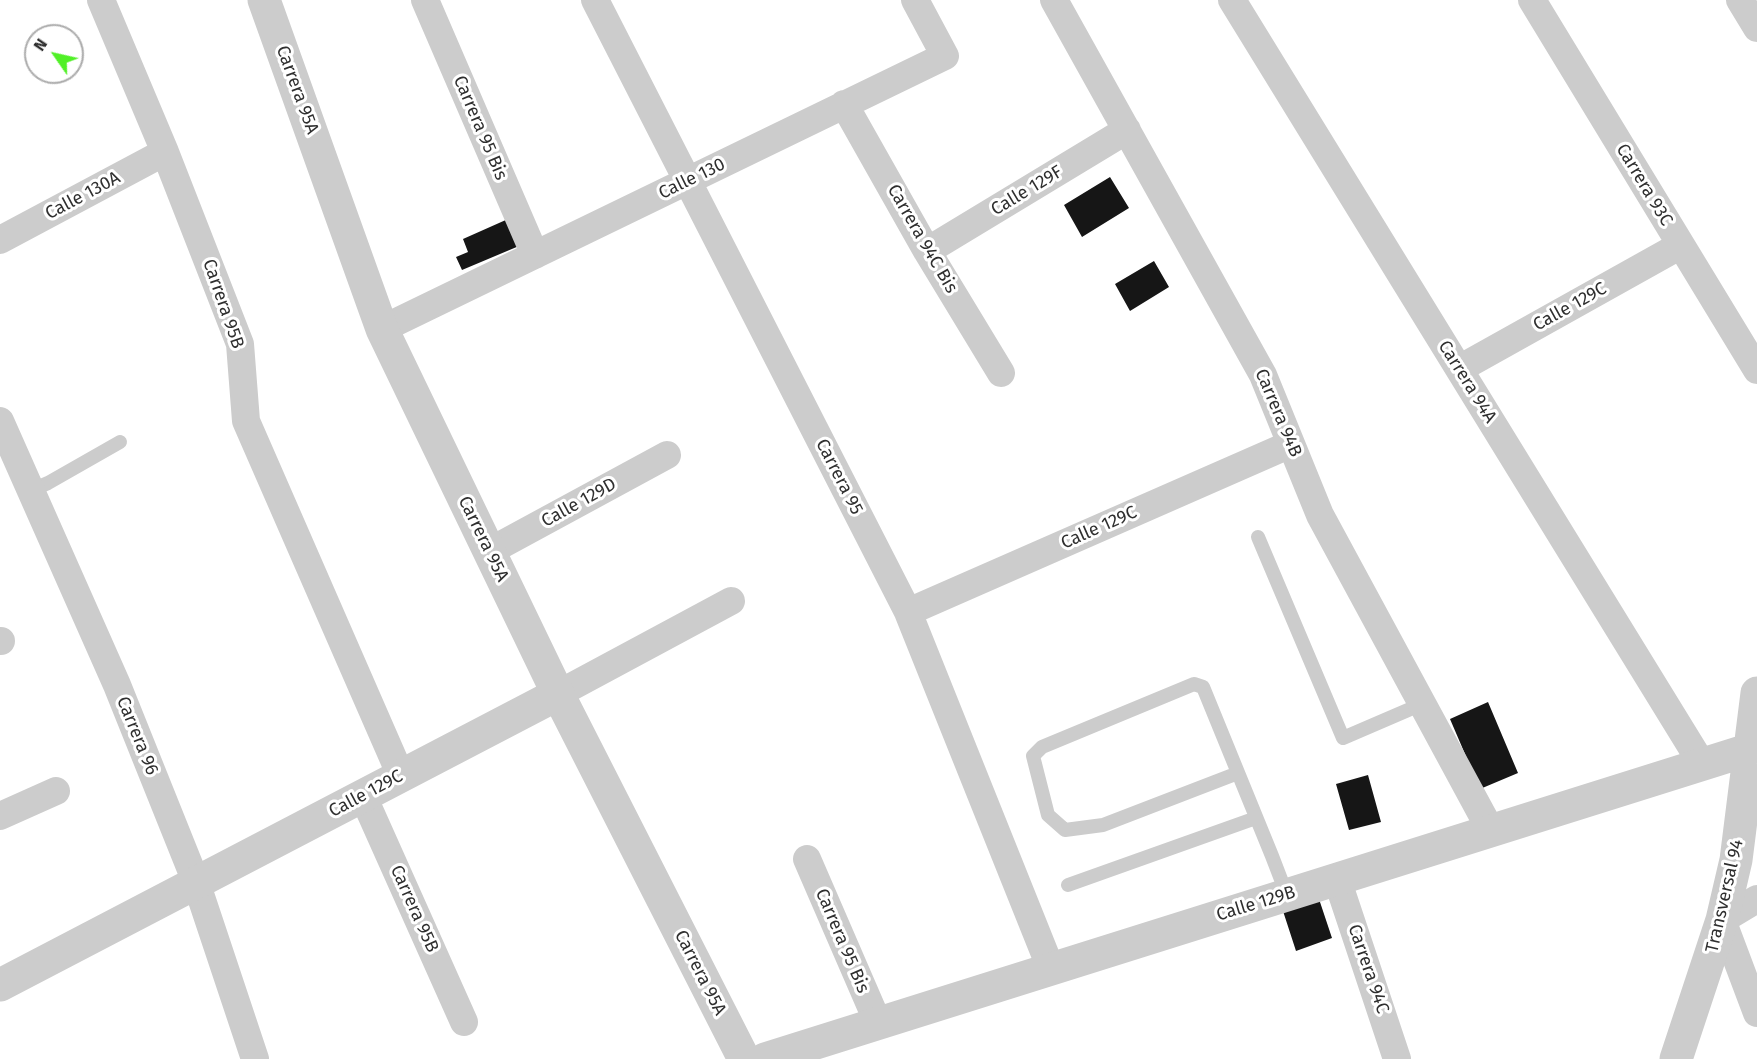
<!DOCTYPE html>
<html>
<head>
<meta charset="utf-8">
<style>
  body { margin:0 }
  #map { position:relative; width:1757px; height:1059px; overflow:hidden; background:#fff; font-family:"Fira Sans",sans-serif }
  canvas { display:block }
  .north { position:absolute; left:24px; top:24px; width:60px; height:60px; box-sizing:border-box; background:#fff; border:2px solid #acacac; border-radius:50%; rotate:304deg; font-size:16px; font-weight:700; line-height:24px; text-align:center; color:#2f2f2f }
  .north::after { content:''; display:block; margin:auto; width:21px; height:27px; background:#51f027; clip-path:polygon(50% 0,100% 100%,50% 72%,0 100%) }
</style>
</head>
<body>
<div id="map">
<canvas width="1757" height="1059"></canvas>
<div class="north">N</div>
</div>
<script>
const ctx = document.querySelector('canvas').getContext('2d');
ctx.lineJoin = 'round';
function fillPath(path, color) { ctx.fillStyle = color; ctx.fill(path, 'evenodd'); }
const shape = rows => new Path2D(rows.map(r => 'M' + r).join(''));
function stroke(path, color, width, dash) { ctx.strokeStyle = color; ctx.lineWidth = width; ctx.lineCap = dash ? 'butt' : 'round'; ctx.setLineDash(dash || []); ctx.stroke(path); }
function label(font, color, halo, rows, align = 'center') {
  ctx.font = font + ' "Fira Sans",sans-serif'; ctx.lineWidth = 6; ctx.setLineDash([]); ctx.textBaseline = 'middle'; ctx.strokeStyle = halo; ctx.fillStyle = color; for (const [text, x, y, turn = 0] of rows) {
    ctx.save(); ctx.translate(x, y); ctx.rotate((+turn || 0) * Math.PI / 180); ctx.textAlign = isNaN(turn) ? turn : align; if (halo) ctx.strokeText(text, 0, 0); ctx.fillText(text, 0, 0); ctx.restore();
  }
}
fillPath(shape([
  [1110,177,1129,208,1082,237,1064,205],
  [508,219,519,246,462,270,456,257,468,252,463,239],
  [1154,261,1169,287,1130,311,1115,284],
  [1488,702,1518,773,1480,789,1450,719],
  [1368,775,1381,822,1349,830,1336,784],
  [1319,899,1332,938,1296,951,1283,911]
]), '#161616');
stroke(shape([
  [32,490,48,483,120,442],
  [1258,537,1343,738,1422,704],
  [1238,773,1103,825,1065,830,1048,815,1033,756,1042,747,1194,684,1203,687,1272,856,1287,895],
  [1068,885,1256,818]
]), '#ccc', 14);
stroke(shape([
  [101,0,165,152,240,344,246,421,401,776],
  [425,0,535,255],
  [595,0,908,612,1051,969],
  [1054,0,1263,375,1320,515,1491,831],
  [1232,0,1702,764],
  [1532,0,1757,370],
  [1740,0,1757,28],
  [844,104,927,251,1001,373],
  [0,240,165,152],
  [927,251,1127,130],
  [382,329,945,56,915,0],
  [1459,369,1681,245],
  [0,421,117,685,196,882,255,1059],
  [490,551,667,455],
  [908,612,1291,444],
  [0,641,1,641],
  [558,694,731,601],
  [363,796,464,1022],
  [0,816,56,791],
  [807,859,878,1023],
  [1337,879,1397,1059],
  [1757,899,1722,920,1757,1013]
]), '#ccc', 28);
stroke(shape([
  [264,0,382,329,558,694,744,1059],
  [0,985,558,694],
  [765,1059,1748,750],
  [1676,1059,1722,920,1736,860,1757,693]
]), '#ccc', 33);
label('18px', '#2f2f2f', '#fff', [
  ["Carrera 95A",297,90,70],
  ["Carrera 95 Bis",480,128,67],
  ["Calle 130",692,179,-26],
  ["Carrera 93C",1644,185,59],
  ["Calle 129F",1027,191,-31],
  ["Calle 130A",83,196,-28],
  ["Carrera 94C Bis",922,239,60],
  ["Carrera 95B",223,304,71],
  ["Calle 129C",1570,307,-29],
  ["Carrera 94A",1467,382,58],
  ["Carrera 94B",1278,413,67],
  ["Carrera 95",839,477,63],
  ["Calle 129D",579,503,-29],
  ["Calle 129C",1099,528,-24],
  ["Carrera 95A",483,539,64],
  ["Carrera 96",137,736,68],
  ["Calle 129C",366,794,-28],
  ["Transversal 94",1725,896,-77],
  ["Calle 129B",1256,904,-17],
  ["Carrera 95B",414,909,66],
  ["Carrera 95 Bis",842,941,67],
  ["Carrera 94C",1368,969,71],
  ["Carrera 95A",700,973,63]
]);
</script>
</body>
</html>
